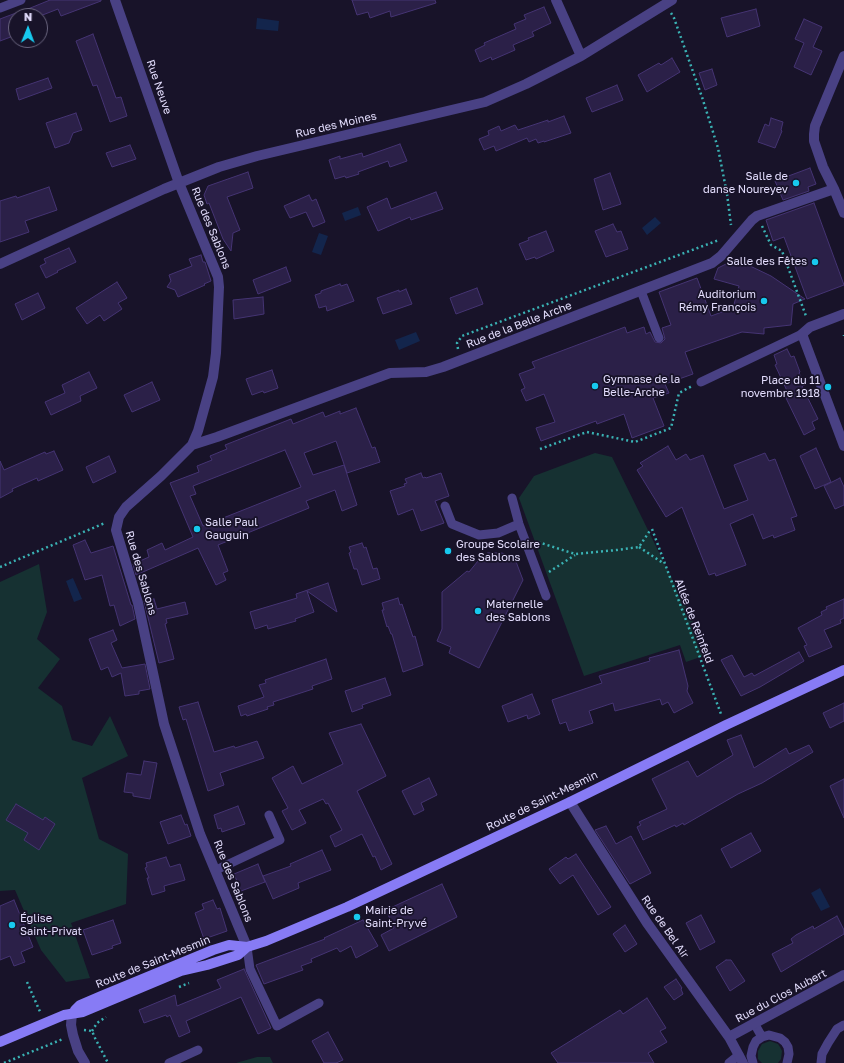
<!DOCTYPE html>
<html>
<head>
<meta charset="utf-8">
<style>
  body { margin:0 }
  #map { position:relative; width:844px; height:1063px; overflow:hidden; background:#181329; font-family:"Golos Text",sans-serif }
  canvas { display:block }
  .north { position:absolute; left:8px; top:8px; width:40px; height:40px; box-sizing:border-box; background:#181329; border:1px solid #69647e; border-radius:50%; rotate:1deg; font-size:11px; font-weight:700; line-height:16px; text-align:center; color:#e3ddfd }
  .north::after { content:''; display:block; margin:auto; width:14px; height:18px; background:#17c9ee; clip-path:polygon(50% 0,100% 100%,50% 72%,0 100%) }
</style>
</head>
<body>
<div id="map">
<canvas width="844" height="1063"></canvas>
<div class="north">N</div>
</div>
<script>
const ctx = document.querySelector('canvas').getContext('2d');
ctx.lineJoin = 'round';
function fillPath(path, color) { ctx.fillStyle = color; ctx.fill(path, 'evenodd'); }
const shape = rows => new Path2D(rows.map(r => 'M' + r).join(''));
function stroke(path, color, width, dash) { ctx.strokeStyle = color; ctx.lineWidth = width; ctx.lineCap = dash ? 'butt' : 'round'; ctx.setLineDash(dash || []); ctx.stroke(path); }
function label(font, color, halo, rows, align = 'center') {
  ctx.font = font + ' "Golos Text",sans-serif'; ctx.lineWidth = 3.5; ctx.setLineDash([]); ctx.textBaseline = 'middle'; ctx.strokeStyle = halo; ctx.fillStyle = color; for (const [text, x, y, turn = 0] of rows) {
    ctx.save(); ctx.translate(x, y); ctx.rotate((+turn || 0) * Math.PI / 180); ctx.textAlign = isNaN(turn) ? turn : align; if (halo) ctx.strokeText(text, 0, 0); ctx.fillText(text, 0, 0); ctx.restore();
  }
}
fillPath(shape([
  [595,453,612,457,709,654,686,662,680,645,584,676,519,498,534,476],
  [39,564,47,612,37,639,60,659,38,688,62,706,72,740,92,746,110,716,128,756,82,778,99,839,128,854,126,904,71,923,90,978,66,982,41,950,15,890,0,891,0,582],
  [770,1041,778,1044,780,1047,782,1051,781,1059,778,1063,762,1063,758,1059,758,1051,762,1044],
  [257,1057,270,1057,273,1063,236,1063]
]), '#163132');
fillPath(shape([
  [257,18,279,21,278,31,256,29],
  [358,207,361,215,345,221,342,213],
  [655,217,661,223,647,235,642,228],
  [319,233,328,236,321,255,312,252],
  [416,332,420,341,399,350,395,340],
  [73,578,82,599,74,602,66,581],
  [820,888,830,907,821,911,811,893]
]), '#13254c');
const building = shape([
  [50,0,101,0,101,1,61,16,58,9,40,16,25,16,23,11,50,0],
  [352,0,435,0,436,3,391,17,390,11,370,18,368,12,357,15,352,0],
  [544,7,551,23,532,32,534,36,513,45,515,50,492,60,491,57,480,62,475,50,485,45,484,43,516,29,514,24,526,19,524,15,544,7],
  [756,9,760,26,727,37,721,18,756,9],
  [16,13,16,35,0,41,0,19,16,13],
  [804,19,822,27,813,47,822,51,811,75,794,67,804,43,795,39,804,19],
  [93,34,116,98,121,97,127,116,110,122,97,85,93,86,76,41,93,34],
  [672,58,680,72,647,92,638,75,659,63,661,65,672,58],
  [712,69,717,85,705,90,699,73,712,69],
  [48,78,52,88,19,100,16,89,48,78],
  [617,85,623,100,592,112,586,98,617,85],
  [76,113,82,130,73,133,69,143,55,148,46,123,76,113],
  [564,116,571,133,544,142,544,141,538,143,536,139,529,142,527,138,496,151,494,146,484,150,479,139,489,135,488,131,499,126,501,131,515,125,518,130,548,120,548,122,564,116],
  [771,118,783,122,781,130,782,131,775,148,758,142,765,124,769,126,771,118],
  [400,144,407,161,390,167,388,161,358,172,359,174,346,178,345,176,335,179,329,160,340,156,340,159,362,153,363,157,400,144],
  [130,145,136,159,112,167,106,153,130,145],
  [810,168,816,184,808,187,809,191,783,200,775,181,810,168],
  [248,172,253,188,227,197,240,230,233,233,231,251,223,239,209,203,207,204,204,195,208,186,248,172],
  [610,173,621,204,603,210,594,179,610,173],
  [49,187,57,210,25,221,29,232,0,242,0,201,16,196,17,198,49,187],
  [436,192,443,209,411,220,410,217,378,231,367,207,387,198,391,209,436,192],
  [309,195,312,201,316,199,325,222,313,227,306,212,290,218,284,206,309,195],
  [814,203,844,285,807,299,784,237,773,241,766,220,814,203],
  [613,224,617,232,621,231,628,249,606,257,595,231,613,224],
  [546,231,554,251,536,259,535,257,526,260,519,244,529,240,528,238,546,231],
  [69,248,76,262,57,271,58,272,46,278,40,266,46,263,44,259,69,248],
  [201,255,203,262,205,262,211,281,204,284,205,285,178,297,175,290,167,287,171,281,169,275,192,266,189,259,201,255],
  [729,260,748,265,771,276,805,299,793,304,791,325,764,328,764,334,742,332,685,352,693,374,665,384,669,393,653,398,664,426,632,438,624,414,597,424,596,421,541,441,536,428,555,422,544,394,526,401,521,390,525,388,519,374,535,368,532,362,625,327,627,333,644,327,646,334,650,332,655,342,661,343,665,339,662,328,671,325,659,292,697,278,711,316,733,308,739,286,714,279,718,268,728,263,729,260],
  [286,267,291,281,258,294,253,280,286,267],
  [117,282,127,298,118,303,122,309,104,321,100,315,87,324,76,308,117,282],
  [340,284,341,286,347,284,354,301,327,311,326,306,319,308,315,295,321,293,321,291,340,284],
  [477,288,483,304,456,314,450,298,477,288],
  [406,289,412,304,383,314,377,298,399,290,399,292,406,289],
  [38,293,45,308,22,320,15,304,38,293],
  [263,297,264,314,234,319,233,300,263,297],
  [787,349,791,357,794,356,800,372,799,373,805,385,802,386,818,419,812,422,815,429,804,435,784,394,788,393,775,365,777,364,774,355,787,349],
  [272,370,278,388,264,393,263,391,252,395,246,379,272,370],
  [89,372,97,388,80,396,81,401,51,415,45,402,65,393,62,385,89,372],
  [152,382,160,400,132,412,124,395,152,382],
  [356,408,372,448,375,447,380,462,347,473,336,441,304,453,313,475,344,465,357,505,342,511,335,490,306,501,309,508,218,545,228,571,223,573,226,580,216,585,198,548,136,575,133,564,149,557,147,550,162,543,165,550,193,537,170,483,199,472,197,466,212,460,210,456,227,449,225,445,291,419,293,424,323,412,325,417,340,411,340,414,356,408],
  [285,450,301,487,203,526,190,496,196,494,193,486,285,450],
  [668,446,676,460,686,454,690,460,703,455,724,509,748,500,734,465,765,453,769,461,775,459,797,516,791,518,795,530,774,538,773,535,763,539,753,514,730,524,746,565,716,576,715,573,709,575,682,507,666,517,637,470,643,466,640,463,668,446],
  [816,448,831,482,815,489,800,456,816,448],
  [54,451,63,470,38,481,37,478,12,489,13,491,0,498,0,461,4,470,45,452,46,454,54,451],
  [109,456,116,472,93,483,86,467,109,456],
  [421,473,423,478,425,477,426,478,441,473,449,496,435,501,444,523,421,531,413,509,398,515,390,491,405,486,404,484,407,483,405,479,421,473],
  [840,478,844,487,844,505,835,509,824,486,840,478],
  [85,540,91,553,113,546,131,605,132,605,135,619,120,626,114,605,110,606,102,575,85,580,73,545,85,540],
  [362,543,364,548,366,547,373,569,377,568,380,579,362,585,357,569,354,569,349,553,351,552,349,547,362,543],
  [488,553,502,553,515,559,523,580,479,668,449,653,451,647,437,641,442,629,442,592,467,571,469,572,478,561,490,557,488,553],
  [328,583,337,612,307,591,314,612,295,619,296,621,268,629,267,625,255,629,250,612,297,598,296,594,328,583],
  [398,598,400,605,402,604,413,637,415,636,423,665,403,672,392,634,391,634,388,626,387,627,382,610,384,610,382,603,398,598],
  [154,599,157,609,185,602,188,614,166,619,167,623,165,624,174,659,159,663,144,601,154,599],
  [844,599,844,618,840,620,841,623,824,630,832,647,809,657,804,646,807,645,798,628,822,615,821,612,827,609,826,607,844,599],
  [113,630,117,640,111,643,122,668,145,664,150,689,139,691,139,694,125,696,121,673,112,677,108,667,101,670,89,639,113,630],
  [679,650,688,686,687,691,693,703,674,713,668,702,662,705,660,699,615,711,613,703,589,711,593,723,569,731,566,722,560,724,552,700,602,683,599,676,650,661,649,658,679,650],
  [799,652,804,661,760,687,741,696,721,660,732,655,744,677,752,673,754,676,799,652],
  [326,659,332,679,312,686,313,689,273,702,274,705,267,707,268,709,247,716,246,714,241,716,238,706,264,697,259,685,266,683,265,680,326,659],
  [385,678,391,695,362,705,363,708,352,712,345,691,385,678],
  [532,694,540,714,528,719,527,715,508,722,502,706,532,694],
  [198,702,214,752,234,746,235,748,257,741,264,758,220,773,224,785,208,791,186,719,183,720,179,707,198,702],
  [844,703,844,721,830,728,823,713,844,703],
  [361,724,386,776,357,791,392,864,381,870,375,856,373,857,362,834,335,847,330,836,342,830,328,803,326,804,323,799,299,810,306,823,292,830,282,811,288,808,272,778,293,766,302,784,343,764,329,733,361,724],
  [741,735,754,768,786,748,789,754,809,745,813,752,762,783,738,794,684,825,683,823,676,827,675,825,643,840,637,827,641,825,639,822,667,809,652,779,688,761,697,777,733,755,727,740,741,735],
  [144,761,157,763,150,799,133,796,133,793,124,792,127,773,141,775,144,761],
  [429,778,437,795,421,803,424,810,414,815,402,791,429,778],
  [844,779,844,818,830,786,844,779],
  [16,804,43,820,45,817,55,824,39,850,24,840,28,833,6,820,16,804],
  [238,806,245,824,222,832,221,828,218,829,214,815,238,806],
  [181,815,185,825,187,824,191,836,168,844,160,822,181,815],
  [606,826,616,844,631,836,651,873,630,884,595,830,606,826],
  [751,833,761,851,731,868,721,849,751,833],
  [322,850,331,870,298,883,299,888,273,899,263,876,291,866,290,864,322,850],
  [576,854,611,907,598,915,573,875,560,884,549,869,566,857,568,859,576,854],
  [166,857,170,867,180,864,185,880,164,886,165,891,152,895,147,878,149,878,145,868,147,867,146,863,166,857],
  [258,864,265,882,241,891,234,874,258,864],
  [442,884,457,917,389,951,381,935,394,928,386,910,442,884],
  [14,900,33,947,21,952,25,962,14,966,10,956,0,960,0,906,14,900],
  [213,900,217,909,220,908,227,931,204,939,195,913,204,909,202,904,213,900],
  [701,915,715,942,700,950,686,923,701,915],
  [837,916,844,930,844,934,781,972,772,954,793,943,791,939,796,935,813,926,814,929,837,916],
  [113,920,121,943,112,946,113,948,92,955,83,930,113,920],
  [363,920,378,946,356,958,351,946,340,952,337,948,311,959,312,962,301,966,303,970,264,984,256,965,325,939,324,938,363,920],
  [625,925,637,944,625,952,613,934,625,925],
  [726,960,731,960,745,981,730,991,716,967,726,960],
  [244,969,271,1028,258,1034,241,997,186,1021,190,1032,179,1037,170,1015,167,1017,166,1015,144,1023,139,1010,175,995,177,1006,221,988,217,980,244,969],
  [676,979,682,988,681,989,683,994,674,1000,664,987,676,979],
  [647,998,666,1028,660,1031,667,1042,648,1053,654,1063,558,1063,551,1053,620,1010,623,1014,647,998],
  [328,1032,343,1060,336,1063,324,1063,312,1041,328,1032]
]);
fillPath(building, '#2b2048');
stroke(building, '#453473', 1);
stroke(shape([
  [671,13,674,18,702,97,718,148,727,194,731,225],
  [762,226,771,245,782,251,806,316],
  [844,335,844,336],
  [458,349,457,343,462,336,719,240],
  [540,449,587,432,635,442,671,428,679,393,692,386],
  [652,529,721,714],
  [538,542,575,554,617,550,639,547,651,529],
  [639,547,663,563],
  [0,567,105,523],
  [549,572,575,555],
  [27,982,41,1014],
  [179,987,189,983],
  [84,1030,92,1031,95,1038,108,1063],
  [92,1031,97,1023,106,1017],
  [4,1063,63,1039]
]), '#3ab2b4', 2.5, [2, 3]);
stroke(shape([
  [0,8,21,0],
  [641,291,659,338],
  [701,382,802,334],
  [512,498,519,524,546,596],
  [445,506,452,524,479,535,498,533,519,524],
  [216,870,280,840,269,815],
  [247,947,250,969,277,1026,319,1003],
  [754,1023,762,1037],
  [169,1063,198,1050],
  [729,1063,739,1055],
  [753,1063,751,1056,753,1047,756,1041,762,1037,769,1035,780,1038,785,1042,788,1047,789,1054,787,1063],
  [821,1063,822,1054,828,1043,837,1029,844,1025]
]), '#494184', 9);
stroke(shape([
  [115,0,179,183,218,277,219,287,216,353,213,377,198,431,192,445,161,476,126,507,119,517,116,530,138,603,164,724,200,834,247,947],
  [556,0,581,56],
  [844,56,815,126,814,134,814,141,823,167,834,189,844,213],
  [0,264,164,189,219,167,257,156,485,102,526,84,581,56,672,0],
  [844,314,810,327,802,334,844,446],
  [192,445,217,437,390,373,426,372,443,367,712,263,721,256,752,220,757,216,834,189],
  [570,802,647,923,729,1037,743,1063],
  [72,1013,71,1025,73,1035,78,1051,85,1063],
  [729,1037,844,975]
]), '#494184', 10);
stroke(shape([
  [75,1010,80,1005,101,996,213,950,229,945,247,947],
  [0,1042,64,1015,83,1012,181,971,207,965,238,955,247,947,266,941,347,907,570,802,726,725,844,670]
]), '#877bf5', 10);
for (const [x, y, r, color] of [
  [796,183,4,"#17c9ee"],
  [815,262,4,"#17c9ee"],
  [764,301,4,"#17c9ee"],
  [595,386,4,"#17c9ee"],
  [828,387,4,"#17c9ee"],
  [197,529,4,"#17c9ee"],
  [448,551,4,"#17c9ee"],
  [478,611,4,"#17c9ee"],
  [357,917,4,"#17c9ee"],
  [12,925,4,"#17c9ee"]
]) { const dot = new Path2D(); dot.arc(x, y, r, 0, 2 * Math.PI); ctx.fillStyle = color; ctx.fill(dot); stroke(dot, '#181329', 1.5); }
label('11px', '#e3ddfd', '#181329', [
  ["Rue Neuve",159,87,71],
  ["Rue des Moines",336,125,-13],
  ["Rue des Sablons",211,228,68],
  ["Rue de la Belle Arche",519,325,-21],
  ["Rue des Sablons",141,573,74],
  ["Allée de Reinfeld",694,621,69],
  ["Route de Saint-Mesmin",542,801,-26],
  ["Rue des Sablons",233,881,68],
  ["Rue de Bel Air",665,927,55],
  ["Route de Saint-Mesmin",153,962,-22],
  ["Rue du Clos Aubert",781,996,-28]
]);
label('11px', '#e3ddfd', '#181329', [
  ["Salle de",788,177,"right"],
  ["danse Noureyev",788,190,"right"],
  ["Salle des Fêtes",807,262,"right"],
  ["Auditorium",756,295,"right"],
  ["Rémy François",756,308,"right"],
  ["Gymnase de la",603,380],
  ["Belle-Arche",603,393],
  ["Place du 11",820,381,"right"],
  ["novembre 1918",820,394,"right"],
  ["Salle Paul",205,523],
  ["Gauguin",205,536],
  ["Groupe Scolaire",456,545],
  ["des Sablons",456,558],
  ["Maternelle",486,605],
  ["des Sablons",486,618],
  ["Mairie de",365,911],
  ["Saint-Pryvé",365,924],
  ["Église",20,919],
  ["Saint-Privat",20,932]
], 'left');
</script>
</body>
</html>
